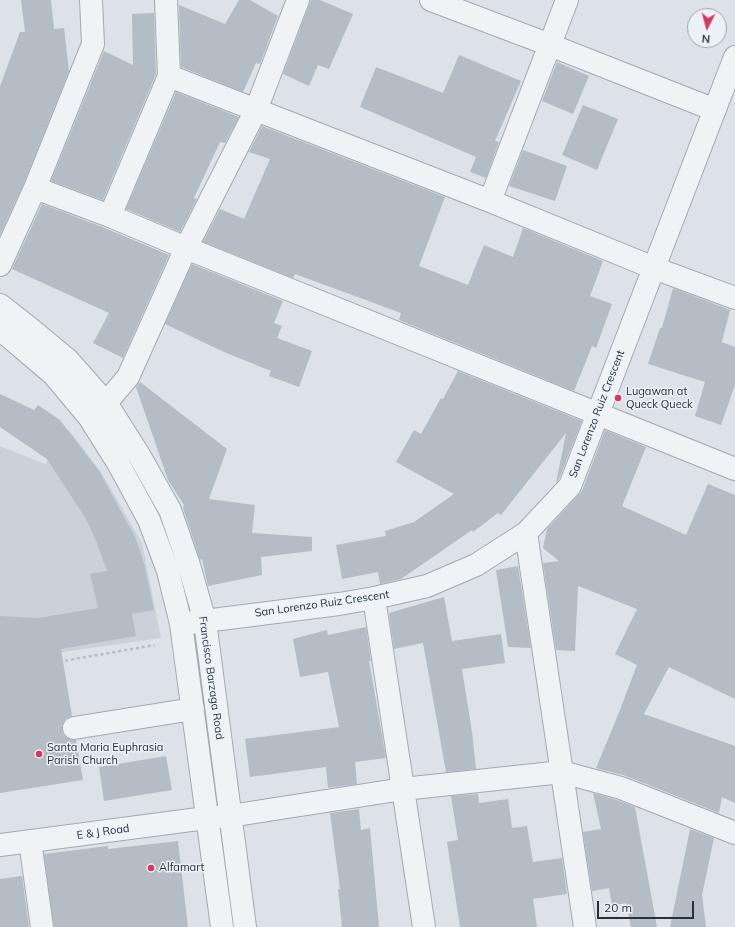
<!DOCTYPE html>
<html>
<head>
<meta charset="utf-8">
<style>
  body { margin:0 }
  #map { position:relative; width:735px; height:927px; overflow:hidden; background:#dde2e8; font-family:Mulish,sans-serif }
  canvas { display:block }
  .north { position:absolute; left:687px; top:8px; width:40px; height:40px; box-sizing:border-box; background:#ecf1f6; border:1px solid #9ca4ad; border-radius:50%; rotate:186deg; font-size:11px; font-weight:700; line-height:16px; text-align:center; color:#253140 }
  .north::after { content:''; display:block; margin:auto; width:14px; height:18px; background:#d9365c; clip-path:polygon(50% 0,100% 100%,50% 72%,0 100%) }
  .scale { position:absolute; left:597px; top:901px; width:97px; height:18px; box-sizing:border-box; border:2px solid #253140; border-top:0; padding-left:5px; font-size:12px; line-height:14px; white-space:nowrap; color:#253140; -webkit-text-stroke:3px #ecf1f6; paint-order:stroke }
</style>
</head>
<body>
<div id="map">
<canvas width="735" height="927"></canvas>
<div class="north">N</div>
<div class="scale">20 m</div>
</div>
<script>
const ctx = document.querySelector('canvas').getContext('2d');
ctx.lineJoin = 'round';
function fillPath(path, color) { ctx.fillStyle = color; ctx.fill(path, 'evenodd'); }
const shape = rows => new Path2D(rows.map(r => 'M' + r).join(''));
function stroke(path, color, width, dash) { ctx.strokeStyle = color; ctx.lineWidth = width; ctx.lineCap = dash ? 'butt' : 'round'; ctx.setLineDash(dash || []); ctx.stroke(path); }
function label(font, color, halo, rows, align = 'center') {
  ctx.font = font + ' Mulish,sans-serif'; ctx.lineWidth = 3; ctx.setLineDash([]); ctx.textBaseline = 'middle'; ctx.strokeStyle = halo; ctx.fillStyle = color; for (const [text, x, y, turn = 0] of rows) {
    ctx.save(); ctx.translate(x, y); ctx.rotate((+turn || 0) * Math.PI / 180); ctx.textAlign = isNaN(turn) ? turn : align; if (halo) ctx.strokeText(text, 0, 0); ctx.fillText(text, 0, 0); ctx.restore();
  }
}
fillPath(shape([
  [68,429,101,472,142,543,161,638,0,661,0,446,45,464]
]), '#cbd1da');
fillPath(shape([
  [21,0,51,0,54,29,64,28,69,71,24,183,0,235,0,86,20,32,25,32],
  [239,0,250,0,278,16,260,64,256,63,243,92,181,67,179,5,225,24],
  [311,0,320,0,353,14,329,69,318,65,309,86,283,74],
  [154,13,156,74,103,200,51,181,104,51,133,65,132,14],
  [459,55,521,81,495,141,499,142,486,178,470,172,476,157,360,107,376,67,443,93],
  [557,62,589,76,573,114,542,101],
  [176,92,239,117,225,143,220,142,194,198,197,199,180,232,126,209],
  [583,105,618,119,597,170,562,155],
  [262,126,445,197,419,266,468,285,484,245,513,257,523,228,603,261,590,296,612,304,596,348,592,346,574,391,399,320,401,313,295,274,293,278,203,242,220,209,244,219,270,159,249,152],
  [523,150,567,166,555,201,509,186],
  [42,204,105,228,169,255,123,358,93,343,109,313,12,269],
  [192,264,283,301,274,323,282,326,277,338,312,351,299,387,269,376,271,371,224,352,165,324],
  [673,288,730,310,722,342,735,347,735,385,721,425,695,416,705,382,648,364,660,328,662,328],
  [458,371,582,421,559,479,556,483,566,433,501,515,498,513,473,532,472,530,401,579,380,584,378,572,342,579,336,545,386,536,385,531,414,522,454,494,396,462,414,430,421,434,441,398,443,399],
  [140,382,227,449,209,499,255,505,252,533,312,537,312,551,261,557,262,575,208,586,202,559,200,560,183,508,184,505,168,480,136,387],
  [0,394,34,410,38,405,60,420,99,471,135,537,144,563,154,610,132,614,136,636,61,649,72,716,66,718,63,723,62,730,64,736,69,739,76,740,83,780,0,793,0,616,38,618,98,608,90,574,107,571,95,538,85,517,47,459,0,427],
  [605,430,646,447,622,506,686,535,708,484,735,495,735,699,669,667,644,714,735,746,735,803,722,797,719,813,626,776,596,768,618,715,637,665,615,654,637,609,578,586,575,651,556,650,543,563,559,561,543,548,547,529,582,491],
  [518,566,531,648,508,647,496,570],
  [444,597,452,641,501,634,505,663,462,669,472,732,476,769,446,772,423,643,394,649,389,613],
  [366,627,371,661,369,661,386,758,355,762,357,784,328,788,326,767,250,777,245,739,339,727,328,672,300,677,293,639,327,630,328,635],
  [166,756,172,790,104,801,99,767],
  [593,793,617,800,635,807,657,927,631,927,626,903,612,906,609,888,592,891,583,832,601,829],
  [478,794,479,803,508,799,512,828,527,826,533,862,562,858,567,894,533,899,537,927,460,927,447,842,458,840,451,796],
  [359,809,361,830,370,828,379,927,342,927,338,889,340,889,330,813],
  [690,829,714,838,702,895,706,927,670,927],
  [178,841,188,927,54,927,44,854,108,846,108,849],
  [22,876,29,927,0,927,0,879]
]), '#b4bcc5');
const minor = shape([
  [431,0,550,45,715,110],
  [169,76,490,201,654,268,735,298],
  [35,188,110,216,186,248,735,469],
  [490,201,567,0],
  [110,216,169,76,166,0],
  [0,265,35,188,93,44,91,0],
  [0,305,27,326,68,360,106,403,139,455,170,510,189,565,205,621,245,927],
  [0,329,54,375,89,417,118,463,149,520,168,571,181,624,222,927],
  [94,413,106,403,128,377,186,248,256,110,298,0],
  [526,533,585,927],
  [374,598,424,927],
  [181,624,339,604,374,598,427,586,476,565,526,533,570,486,735,57],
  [74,728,193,709],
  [30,841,42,927],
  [0,845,206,818,230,816,403,789,562,772,621,788,735,833]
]);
stroke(minor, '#a2a9b2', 24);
stroke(shape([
  [0,672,155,645]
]), '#b7bdc3', 2.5, [3, 3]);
stroke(minor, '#f0f3f6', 22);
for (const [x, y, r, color] of [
  [618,398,4,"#d9365c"],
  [39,754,4,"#d9365c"],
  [151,868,4,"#d9365c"]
]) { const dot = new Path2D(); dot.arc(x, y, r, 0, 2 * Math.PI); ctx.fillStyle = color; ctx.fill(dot); stroke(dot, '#ecf1f6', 1.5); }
label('11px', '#253140', '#ecf1f6', [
  ["Lugawan at",626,392],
  ["Queck Queck",626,405],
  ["Santa Maria Euphrasia",47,748],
  ["Parish Church",47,761],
  ["Alfamart",159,868]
], 'left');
label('11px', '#253140', '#ecf1f6', [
  ["San Lorenzo Ruiz Crescent",597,414,-69],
  ["San Lorenzo Ruiz Crescent",322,604,-8],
  ["Francisco Barzaga Road",211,678,82],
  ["E & J Road",103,832,-8]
]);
</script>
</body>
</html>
